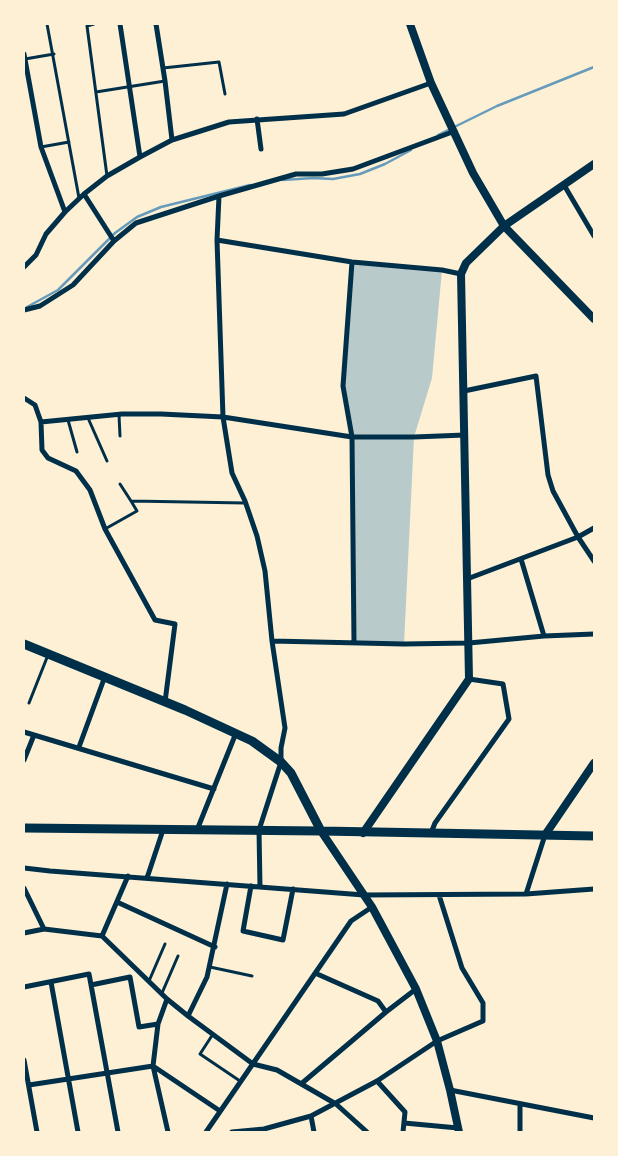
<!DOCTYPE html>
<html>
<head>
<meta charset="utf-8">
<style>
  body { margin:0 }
  #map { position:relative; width:618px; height:1156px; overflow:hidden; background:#fdf0d5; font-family:Overpass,sans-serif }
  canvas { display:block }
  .frame { position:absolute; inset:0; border:25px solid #fdf0d5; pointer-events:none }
</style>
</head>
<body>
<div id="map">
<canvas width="618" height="1156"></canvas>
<div class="frame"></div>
</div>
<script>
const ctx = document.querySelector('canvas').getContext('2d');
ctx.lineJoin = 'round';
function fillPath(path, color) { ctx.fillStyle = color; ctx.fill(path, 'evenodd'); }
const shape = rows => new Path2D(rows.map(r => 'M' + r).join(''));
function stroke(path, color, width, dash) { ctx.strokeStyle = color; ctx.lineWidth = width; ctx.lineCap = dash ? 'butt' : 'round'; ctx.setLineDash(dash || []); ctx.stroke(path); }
fillPath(shape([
  [352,262,442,270,432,378,414,437,404,644,354,643,352,437,343,386]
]), '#b9caca');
stroke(shape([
  [438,135,497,106,594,67],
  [283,180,313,178,333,179,360,174,385,164,411,150],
  [27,307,58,290,115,233,137,217,161,207,250,185]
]), '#669bbc', 2.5);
stroke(shape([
  [47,24,79,198],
  [94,24,87,26,107,176],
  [25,59,54,54],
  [163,68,219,62,225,94],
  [96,92,165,81],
  [41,147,69,142],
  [119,415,120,436],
  [88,418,107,461],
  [68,420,77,452],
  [120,484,131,501,245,503],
  [105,529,137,511,131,501],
  [29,703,48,655],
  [210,967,252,976],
  [149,981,165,944],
  [162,993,178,956],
  [213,1034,200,1054,240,1081]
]), '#003049', 3);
stroke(shape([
  [120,24,140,157],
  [156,24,165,81,172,140],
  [24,54,41,147,65,212],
  [257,119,261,149],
  [564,185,594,236],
  [84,194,114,241],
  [219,196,217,240,223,417,232,473,245,501,257,536,265,571,272,641,285,728,281,748,281,762,259,830,260,887],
  [217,240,352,262,442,270,461,274],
  [352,262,343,386,352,437,354,643],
  [24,267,36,255,46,234,65,212,84,194,107,176,140,157,172,140,229,122,344,114,431,83],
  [24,310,40,306,73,285,114,241,136,223,219,196,296,174,322,174,353,169,455,131],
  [464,391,536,376,548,475,553,491,578,537,594,561],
  [24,398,35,405,41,422,42,450,48,458,76,471,90,490,105,529,155,620,175,624,165,702],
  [41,422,122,414,161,414,223,417,352,437,414,437,465,435],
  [521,559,544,636],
  [467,579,578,537,594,528],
  [272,641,404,644,469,643,544,636,594,634],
  [24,732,214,789],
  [79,747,104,679],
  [24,760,34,735],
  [197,830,236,733],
  [431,833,435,823,509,719,503,684,469,679],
  [24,868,50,871,364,895,526,894,594,889],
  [147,878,163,830],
  [251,886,243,931,283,940,293,889],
  [24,888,44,929],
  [526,894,545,835],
  [117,902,215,947],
  [24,933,44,929,102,936,167,999,188,1016,253,1064,277,1070,336,1104,367,1132],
  [102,936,128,876],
  [315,973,378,1001,386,1012],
  [51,982,78,1132],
  [91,985,130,977,139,1027,158,1024],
  [24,987,89,974,118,1132],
  [167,999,158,1024,153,1066,168,1132],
  [188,1016,207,977,227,884],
  [24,1060,37,1132],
  [377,1081,405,1112,403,1132],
  [301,1084,386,1012,416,989],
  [29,1085,153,1066,220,1111],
  [450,1090,594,1118],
  [520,1104,520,1132],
  [311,1116,314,1132],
  [404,1123,458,1128],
  [206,1132,351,921,372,907],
  [232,1132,264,1129,311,1116,377,1081,437,1041,483,1021,483,1003,462,968,439,895]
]), '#003049', 5);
stroke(shape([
  [410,24,431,83,473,173,504,226,594,319],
  [321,831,372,907,416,989,437,1041,450,1090,459,1132],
  [363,833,469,679,461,274,466,263,504,226,594,164],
  [545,835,594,763]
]), '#003049', 8);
stroke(shape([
  [24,828,321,831]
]), '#003049', 9);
stroke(shape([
  [24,644,185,710,252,741,281,762,291,773,321,831,594,836]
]), '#003049', 9);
</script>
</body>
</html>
